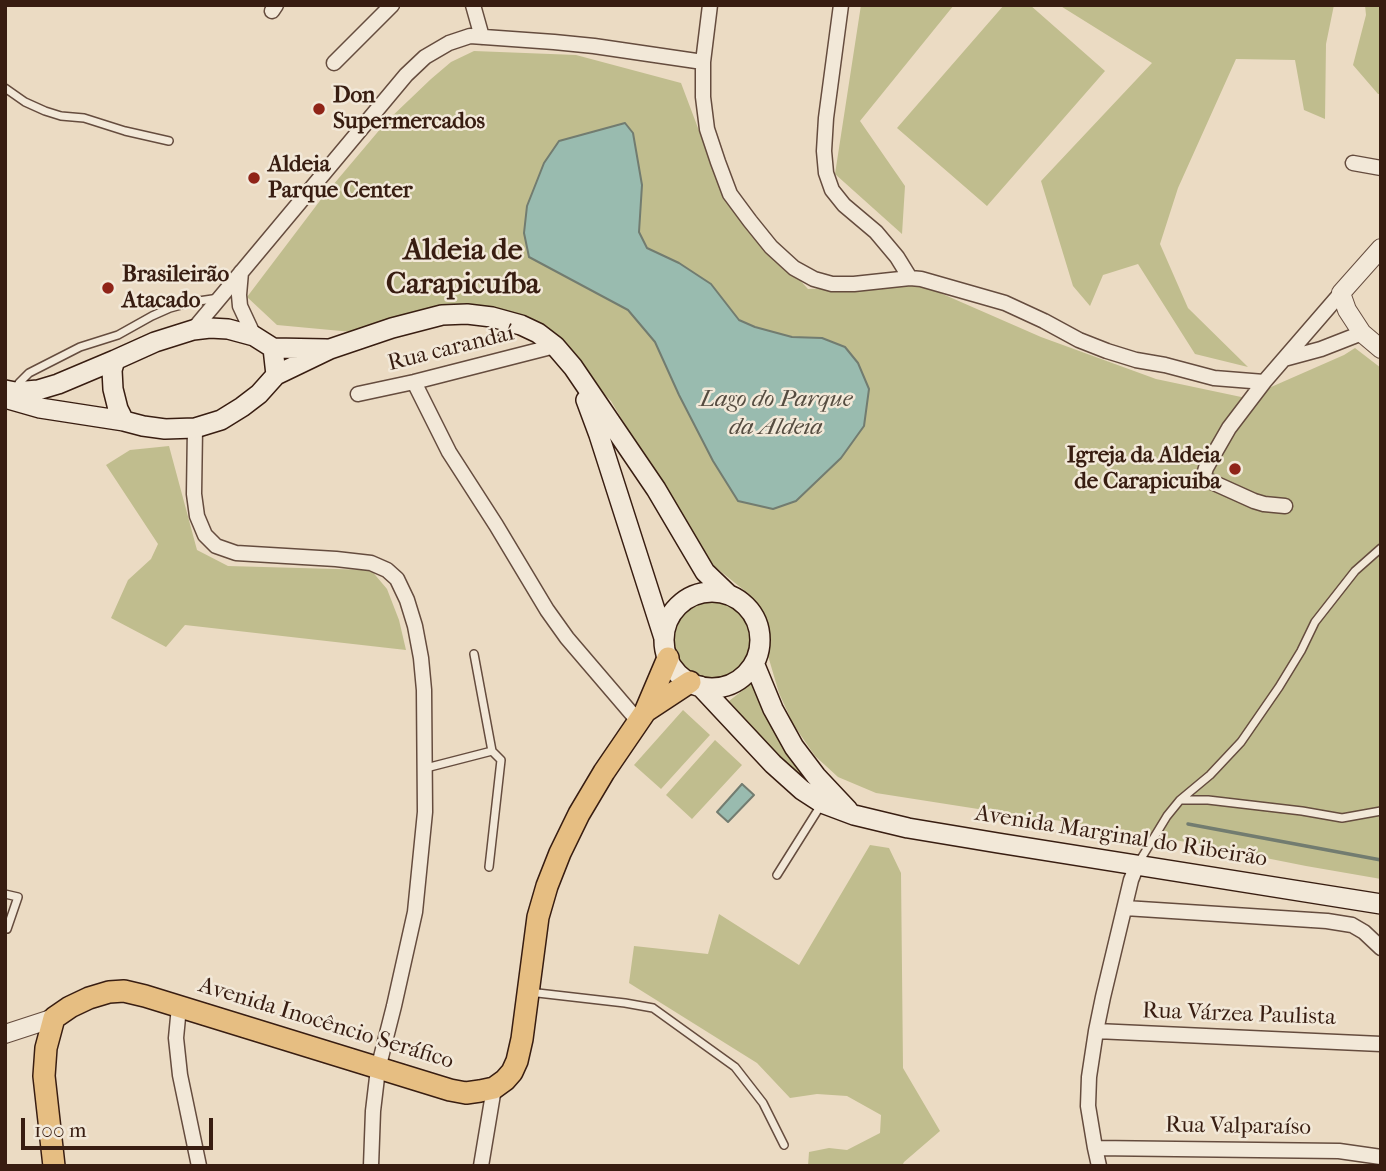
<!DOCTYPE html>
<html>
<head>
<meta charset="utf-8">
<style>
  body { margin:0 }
  #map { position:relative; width:1386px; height:1171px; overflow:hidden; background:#ebdbc3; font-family:"IM FELL French Canon",serif }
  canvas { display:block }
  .frame { position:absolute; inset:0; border:7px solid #381d11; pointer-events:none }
  .scale { position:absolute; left:21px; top:1118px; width:192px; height:32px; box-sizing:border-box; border:4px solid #381d11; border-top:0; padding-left:9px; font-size:21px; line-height:24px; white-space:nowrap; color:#381d11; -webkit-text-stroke:5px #f2e8d8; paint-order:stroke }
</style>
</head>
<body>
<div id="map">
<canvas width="1386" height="1171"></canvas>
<div class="frame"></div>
<div class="scale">100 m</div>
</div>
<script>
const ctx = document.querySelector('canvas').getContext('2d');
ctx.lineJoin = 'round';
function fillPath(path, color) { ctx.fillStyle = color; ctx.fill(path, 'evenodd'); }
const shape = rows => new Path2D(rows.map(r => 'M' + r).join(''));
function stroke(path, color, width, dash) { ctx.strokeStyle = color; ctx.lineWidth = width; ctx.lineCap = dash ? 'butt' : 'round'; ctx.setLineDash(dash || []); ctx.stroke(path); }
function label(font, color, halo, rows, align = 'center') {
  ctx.font = font + ' "IM FELL French Canon",serif'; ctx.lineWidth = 5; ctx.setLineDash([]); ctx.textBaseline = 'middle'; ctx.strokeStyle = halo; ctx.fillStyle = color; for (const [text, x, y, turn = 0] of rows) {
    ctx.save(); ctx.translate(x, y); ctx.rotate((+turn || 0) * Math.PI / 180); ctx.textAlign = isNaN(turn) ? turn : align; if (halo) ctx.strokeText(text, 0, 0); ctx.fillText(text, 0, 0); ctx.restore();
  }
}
fillPath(shape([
  [861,5,954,5,860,121,905,186,902,234,835,174],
  [1004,5,1030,5,1105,71,987,206,897,128],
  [1059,5,1334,5,1326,44,1325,119,1304,110,1295,60,1236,59,1178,188,1160,244,1188,308,1248,367,1195,354,1138,264,1103,275,1090,306,1073,286,1041,181,1152,63],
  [1365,5,1381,5,1381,94,1378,94,1353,65,1366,15],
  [474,51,576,55,681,83,724,197,808,289,922,285,1041,337,1156,379,1246,398,1344,355,1355,348,1381,368,1381,879,1306,866,1120,829,1010,814,876,793,838,777,815,756,793,724,779,693,750,595,704,558,611,401,529,318,464,303,352,332,277,325,247,297,322,198,387,121,431,79,451,62],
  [169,446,197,550,228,566,371,570,387,589,399,620,406,650,185,625,166,647,111,618,128,580,151,559,158,544,106,465,130,450],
  '672 640a41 41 0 1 1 82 0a41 41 0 1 1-82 0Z',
  [756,680,813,787,776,753,729,701],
  [683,710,710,735,661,789,634,765],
  [715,740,742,765,692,819,666,795],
  [870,845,889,848,901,873,903,1068,940,1131,904,1162,902,1166,808,1166,809,1152,829,1148,847,1150,880,1133,881,1115,847,1096,817,1094,790,1098,757,1063,629,983,634,946,708,954,719,914,799,965]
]), '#c0bd8e');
const water = shape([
  [625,123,633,133,642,185,639,232,647,248,679,263,711,284,739,320,755,327,792,337,822,338,845,347,858,363,869,389,864,426,841,458,796,501,773,509,738,501,713,461,679,395,655,342,628,310,529,257,524,233,527,206,544,163,559,141,625,123],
  [742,784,754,795,728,822,717,812,742,784]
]);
fillPath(water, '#99bbaf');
stroke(water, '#727c70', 2);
stroke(shape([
  [1188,824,1381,860]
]), '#727c70', 3.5);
const service = shape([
  [5,88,25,102,45,111,61,116,84,118,125,131,169,141],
  [17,389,19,383,29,373,80,347,118,335,152,316,170,308,192,302,219,298],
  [474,654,492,751,501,760,489,867],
  [426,768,492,751],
  [1181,800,1208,800,1302,811,1342,818,1381,811],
  [1139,862,1167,816,1180,800,1210,775,1241,742,1279,687,1301,651,1315,622,1355,571,1381,548],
  [777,875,821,805],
  [5,894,18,897,7,929,5,929],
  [529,992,625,1003,653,1008,735,1067,763,1103,784,1145]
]);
const minor = shape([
  [473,5,482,37],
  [710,5,703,62,703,97,707,129,718,162,730,194,750,221,771,247,794,268,814,279,832,284,854,284,910,278,921,279,1005,303,1044,321,1079,340,1107,351,1136,360,1165,365,1214,378,1264,382],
  [841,5,826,118,824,151,826,173,832,190,844,205,876,232,897,257,910,278],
  [272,11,276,5],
  [334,63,392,5],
  [1353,163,1381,168],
  [241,272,239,295,240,306,254,336],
  [193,330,406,75,425,57,449,43,470,36,554,42,594,46,703,62],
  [1284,359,1321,349,1362,333],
  [414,382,449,452,496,525,547,610,567,638,638,721],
  [358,394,414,382,555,346],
  [195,428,194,494,197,516,205,535,216,546,236,553,336,559,371,563,387,570,397,579,407,600,415,626,421,658,424,690,425,812,415,912,394,1006,378,1069,373,1111,371,1166],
  [1285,506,1264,504,1254,501,1203,478,1206,468,1229,428,1264,382,1341,293],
  [1125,908,1327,921,1352,925,1364,932,1381,948],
  [179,1007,176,1038,180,1075,199,1166],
  [1096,1031,1381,1044],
  [1095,1148,1339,1151,1381,1157],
  [481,1166,494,1088],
  [1099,1166,1095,1148,1088,1106,1089,1077,1096,1031,1103,997,1131,880,1137,865]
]);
const tertiary = shape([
  [1381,248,1341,293,1347,310,1362,333,1381,349],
  [5,1034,54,1018]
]);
const secondary = shape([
  [273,348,326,349],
  [276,375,330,349,392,328,442,315,467,314,492,317,521,325,538,333,555,346,573,367,656,489,705,572,729,595],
  [5,390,15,392,38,390,58,384,115,360],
  [5,398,40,408,124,421,143,426,165,429,195,428,221,420,242,407,259,394,276,375,273,348,254,336,228,329,210,328,193,330,155,342,115,360,112,370,113,389,118,409,124,421],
  [586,400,599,435,664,638],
  '664 640a48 48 0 1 1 96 0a48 48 0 1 1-96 0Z',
  [754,663,773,709,794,747,816,776,848,810],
  [700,686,773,764,802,790,822,803,854,815,908,828,998,843,1381,904]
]);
const primary = shape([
  [646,711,690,682],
  [54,1166,44,1076,46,1048,54,1018,70,1007,89,998,109,992,124,991,145,996,450,1090,466,1093,480,1091,494,1088,505,1080,512,1072,517,1061,522,1039,538,917,547,886,560,853,579,814,604,772,645,712,668,658]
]);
stroke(service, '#654c3e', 10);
stroke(minor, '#654c3e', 17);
stroke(tertiary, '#654c3e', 20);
stroke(secondary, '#381d11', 22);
stroke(primary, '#381d11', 24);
stroke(service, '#f2e8d8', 7);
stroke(minor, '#f2e8d8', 14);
stroke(tertiary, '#f2e8d8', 18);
stroke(secondary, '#f2e8d8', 19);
stroke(primary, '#e6be82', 21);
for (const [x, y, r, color] of [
  [319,109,7,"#8f2418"],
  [254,178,7,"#8f2418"],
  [108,288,7,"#8f2418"],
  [1235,469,7,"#8f2418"]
]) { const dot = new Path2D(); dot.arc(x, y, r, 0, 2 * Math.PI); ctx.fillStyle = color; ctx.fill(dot); stroke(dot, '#f2e8d8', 2.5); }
label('bold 23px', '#381d11', '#f2e8d8', [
  ["Don",333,96],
  ["Supermercados",333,122],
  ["Aldeia",268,165],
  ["Parque Center",268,191],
  ["Brasileirão",122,275],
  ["Atacado",122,301],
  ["Igreja da Aldeia",1221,456,"right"],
  ["de Carapicuiba",1221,482,"right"]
], 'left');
label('23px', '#381d11', '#f2e8d8', [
  ["Rua carandaí",451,349,-14],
  ["Avenida Marginal do Ribeirão",1121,837,9],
  ["Rua Várzea Paulista",1239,1015,2],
  ["Avenida Inocêncio Seráfico",326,1024,17],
  ["Rua Valparaíso",1238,1127,1]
]);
label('italic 24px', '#554c40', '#f2e8d8', [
  ["Lago do Parque",776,400],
  ["da Aldeia",776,428]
]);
label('bold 30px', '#381d11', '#f2e8d8', [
  ["Aldeia de",463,252],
  ["Carapicuíba",463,286]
]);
</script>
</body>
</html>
